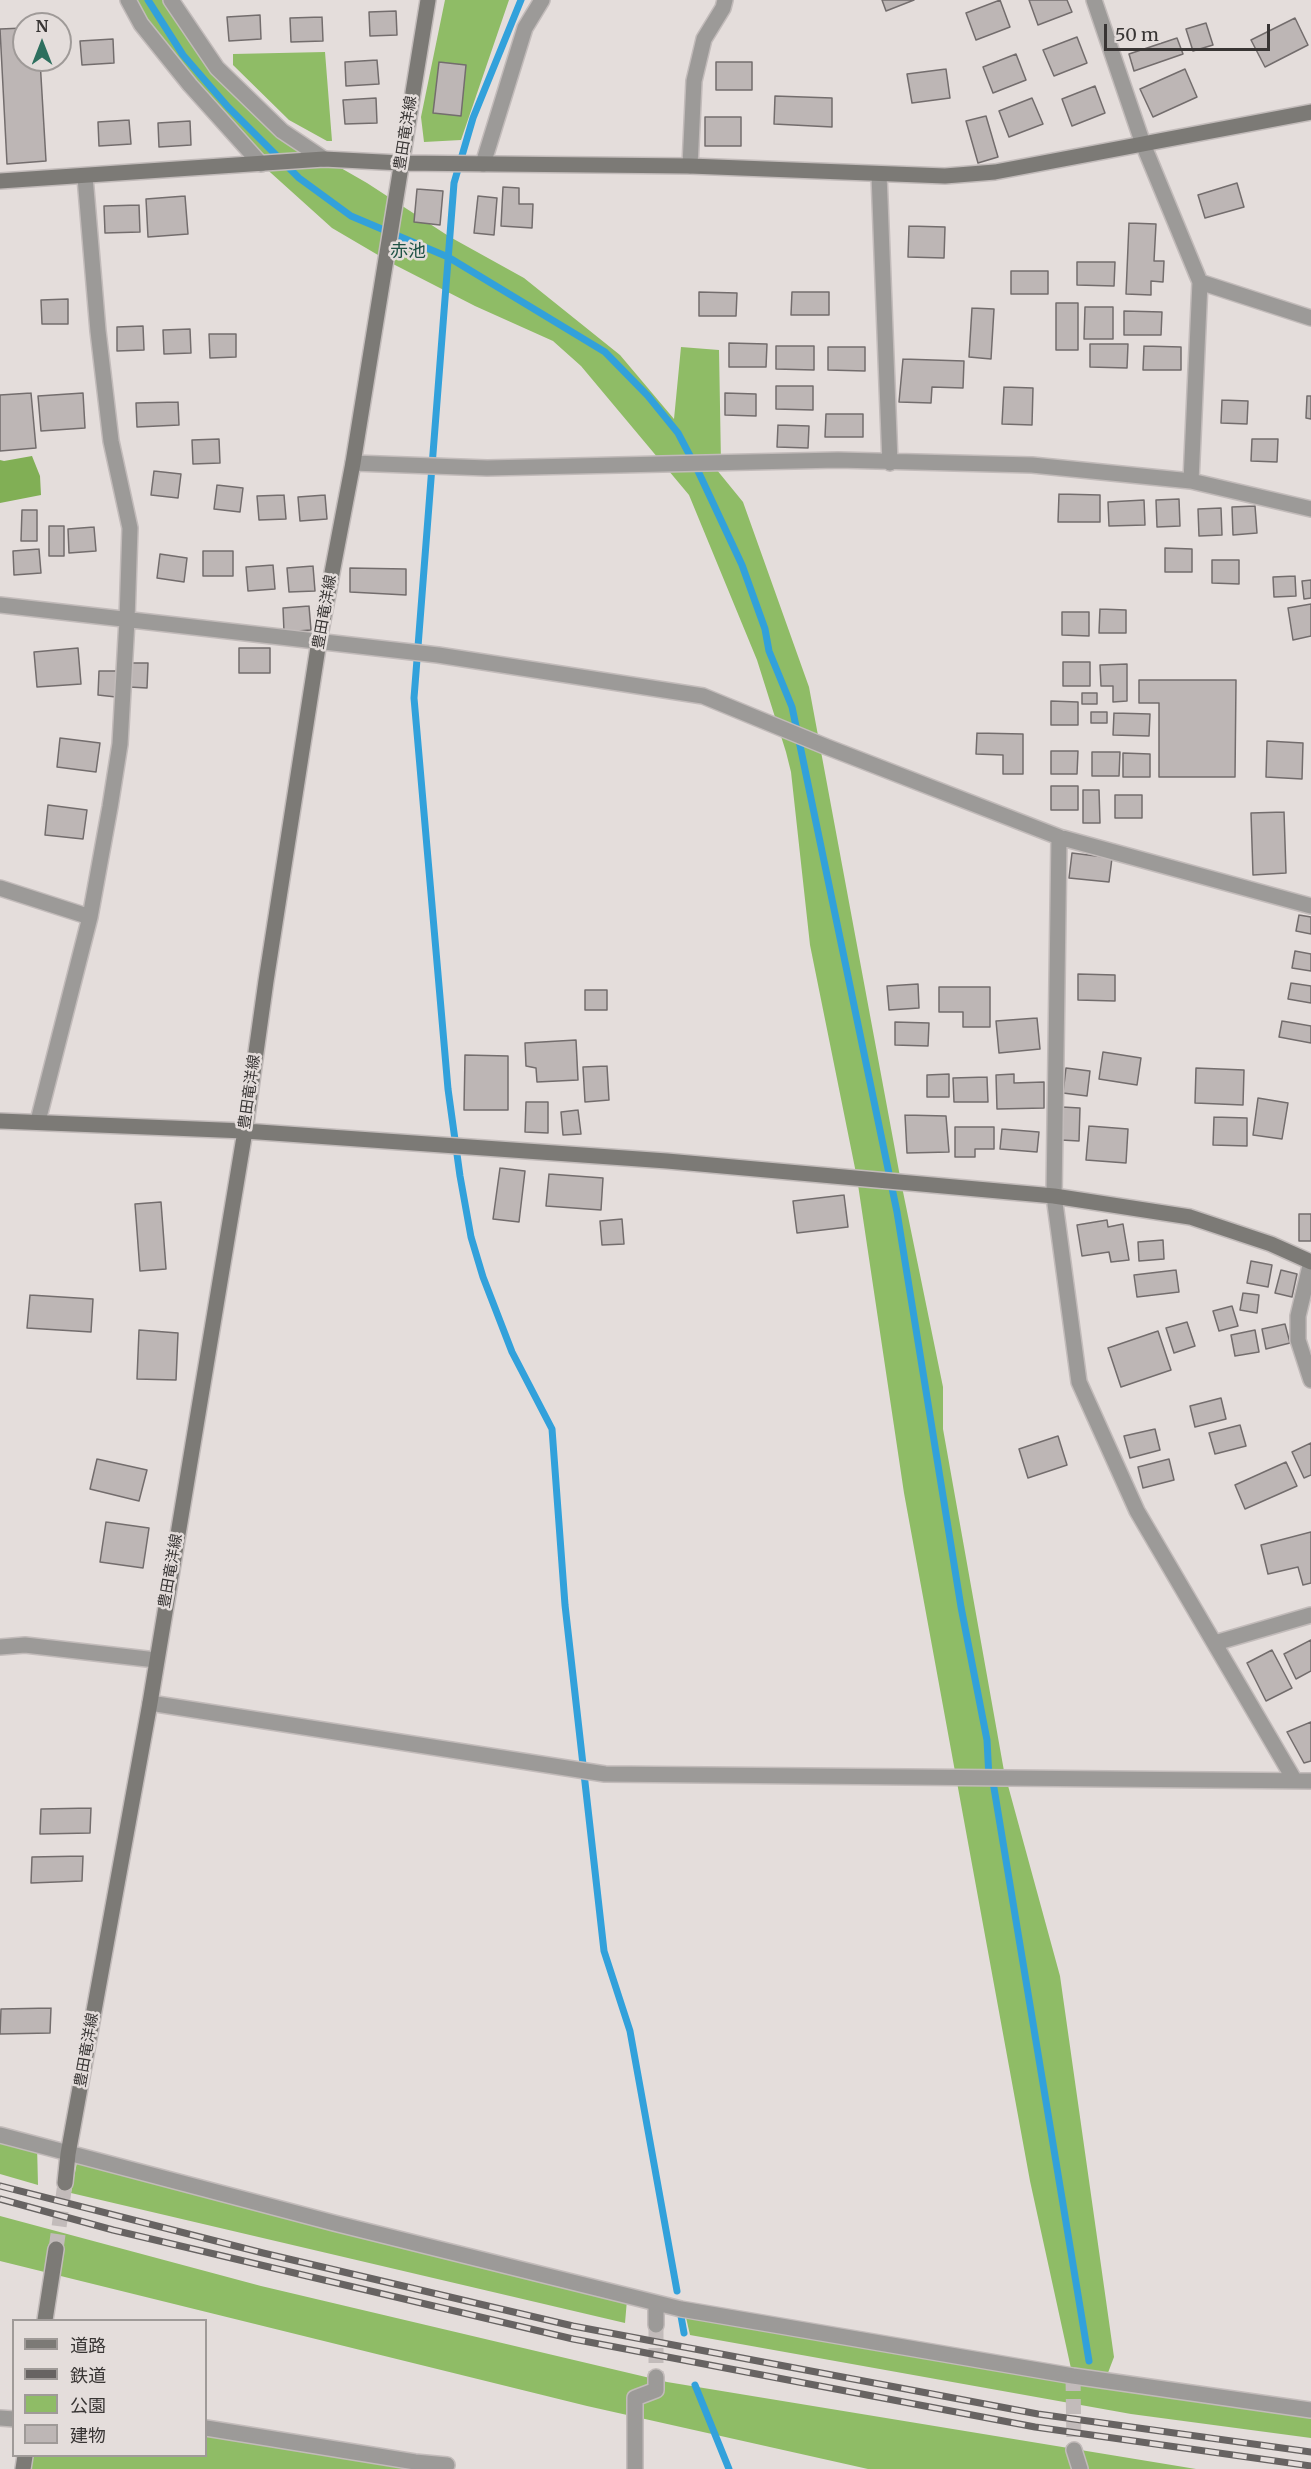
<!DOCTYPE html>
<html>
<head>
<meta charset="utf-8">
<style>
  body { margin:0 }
  #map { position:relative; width:1311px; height:2469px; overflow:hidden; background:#e4dddb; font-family:Merriweather,"Noto Sans JP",serif }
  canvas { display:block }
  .legend { position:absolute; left:12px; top:2319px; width:195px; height:138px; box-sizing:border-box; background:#e4dddb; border:2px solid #9f9a98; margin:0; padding:8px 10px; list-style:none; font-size:18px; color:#383534 }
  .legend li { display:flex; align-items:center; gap:12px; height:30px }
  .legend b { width:30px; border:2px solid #9f9a98 }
  .north { position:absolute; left:12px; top:12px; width:60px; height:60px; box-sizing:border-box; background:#e4dddb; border:2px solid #9f9a98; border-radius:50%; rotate:0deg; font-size:16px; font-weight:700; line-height:24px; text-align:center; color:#383534 }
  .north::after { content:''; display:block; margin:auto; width:21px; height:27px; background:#2d6f5e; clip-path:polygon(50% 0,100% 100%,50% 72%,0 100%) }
  .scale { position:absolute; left:1104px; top:24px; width:166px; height:27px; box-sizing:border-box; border:3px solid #383534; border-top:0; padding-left:8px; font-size:18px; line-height:21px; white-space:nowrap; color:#383534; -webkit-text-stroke:4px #e4dddb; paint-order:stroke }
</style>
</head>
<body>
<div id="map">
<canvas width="1311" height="2469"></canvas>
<ul class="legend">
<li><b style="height:8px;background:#7c7a76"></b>道路</li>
<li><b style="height:8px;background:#676362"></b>鉄道</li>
<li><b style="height:16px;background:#8fbc66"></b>公園</li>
<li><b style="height:16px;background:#bdb6b5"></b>建物</li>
</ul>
<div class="north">N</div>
<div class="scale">50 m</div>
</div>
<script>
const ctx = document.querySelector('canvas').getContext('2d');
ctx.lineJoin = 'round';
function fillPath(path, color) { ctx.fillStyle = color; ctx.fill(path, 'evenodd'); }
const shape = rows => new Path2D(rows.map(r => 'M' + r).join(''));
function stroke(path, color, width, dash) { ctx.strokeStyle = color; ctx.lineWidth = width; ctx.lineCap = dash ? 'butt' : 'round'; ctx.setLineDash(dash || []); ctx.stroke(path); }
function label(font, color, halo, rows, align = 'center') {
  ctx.font = font + ' Merriweather,"Noto Sans JP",serif'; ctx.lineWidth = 5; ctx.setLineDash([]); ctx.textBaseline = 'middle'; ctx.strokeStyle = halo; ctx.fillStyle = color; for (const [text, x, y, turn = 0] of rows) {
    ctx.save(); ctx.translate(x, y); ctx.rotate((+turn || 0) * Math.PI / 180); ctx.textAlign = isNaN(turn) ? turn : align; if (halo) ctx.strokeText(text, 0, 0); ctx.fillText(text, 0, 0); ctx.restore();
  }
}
fillPath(shape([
  [129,0,173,0,180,12,268,118,313,152,367,183,450,237,524,278,620,355,674,419,681,347,719,350,721,463,712,464,743,502,809,687,901,1182,943,1387,943,1429,1004,1771,1060,1976,1114,2357,1106,2378,1311,2410,1311,2438,1131,2414,690,2335,685,2313,1072,2373,1030,2181,904,1493,857,1178,810,945,791,772,786,752,757,660,689,495,581,366,553,341,475,306,395,265,332,228,261,164],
  [445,0,509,0,461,140,424,142,421,117],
  [325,52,332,141,327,141,289,120,233,65,233,54],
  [0,2135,37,2145,38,2185,0,2174],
  [78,2157,627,2300,625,2323,71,2193],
  [0,2216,261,2286,667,2382,1196,2469,868,2469,587,2406,0,2261],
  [206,2429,415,2469,23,2469,25,2456,206,2456]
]), '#8fbc66');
fillPath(shape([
  [32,456,40,476,41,495,0,503,0,460,4,461]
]), '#81af55');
stroke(shape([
  [148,0,183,55,228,107,299,178,351,216,448,257,605,352,648,396,678,433,698,471,742,565,765,629,769,651,792,707,897,1212,961,1607,987,1740,989,1778,993,1782,1089,2361],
  [521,0,473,118,454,183,414,698,448,1089,460,1176,471,1237,483,1277,512,1352,552,1429,565,1605,604,1951,630,2031,677,2291],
  [681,2316,684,2333],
  [695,2385,729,2469]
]), '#32a1db', 7);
const building = shape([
  [882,0,914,0,886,11,882,0],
  [1000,0,1010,27,976,40,966,13,1000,0],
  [1029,0,1067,0,1072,12,1038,25,1029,0],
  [396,11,397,35,370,36,369,12,396,11],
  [260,15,261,39,229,41,227,17,260,15],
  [322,17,323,41,291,42,290,18,322,17],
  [1295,18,1308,45,1265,67,1251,40,1295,18],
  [1206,23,1213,45,1193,51,1186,29,1206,23],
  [24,28,24,60,40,60,46,161,7,164,0,29,24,28],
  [1077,37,1087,63,1054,76,1043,50,1077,37],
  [1177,38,1183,54,1134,71,1129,54,1177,38],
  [113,39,114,63,82,65,80,41,113,39],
  [1016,54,1026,80,993,93,983,67,1016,54],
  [377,60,379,84,346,86,345,62,377,60],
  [439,62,466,65,461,116,433,113,439,62],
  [716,62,752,62,752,90,716,90,716,62],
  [946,69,950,98,912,103,907,74,946,69],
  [1185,69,1197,97,1153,117,1140,89,1185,69],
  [1095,86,1105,113,1072,126,1062,99,1095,86],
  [775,96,832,98,832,127,774,124,775,96],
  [376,98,377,123,345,124,343,100,376,98],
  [1032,98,1043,124,1009,137,999,111,1032,98],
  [986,116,998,157,978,163,966,121,986,116],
  [705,117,741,117,741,146,705,146,705,117],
  [129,120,131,144,99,146,98,122,129,120],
  [190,121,191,145,159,147,158,123,190,121],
  [1237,183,1244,207,1205,218,1198,195,1237,183],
  [503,187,519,188,519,204,533,204,532,228,501,226,503,187],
  [417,189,443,191,440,225,414,222,417,189],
  [185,196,188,234,148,237,146,199,185,196],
  [478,196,497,198,494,235,474,233,478,196],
  [139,205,140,232,105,233,104,206,139,205],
  [1129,223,1156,224,1154,261,1164,261,1163,282,1151,281,1151,295,1126,294,1129,223],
  [909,226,945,227,944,258,908,257,909,226],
  [1077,262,1115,262,1114,286,1077,285,1077,262],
  [1011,271,1048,271,1048,294,1011,294,1011,271],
  [699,292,737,293,736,316,699,316,699,292],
  [792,292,829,292,829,315,791,315,792,292],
  [68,299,68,324,42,324,41,300,68,299],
  [1056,303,1078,303,1078,350,1056,350,1056,303],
  [1085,307,1113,307,1113,339,1084,339,1085,307],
  [972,308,994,309,991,359,969,357,972,308],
  [1124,311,1162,312,1161,335,1124,335,1124,311],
  [143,326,144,350,117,351,117,327,143,326],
  [190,329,191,353,164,354,163,330,190,329],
  [209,334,236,334,236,357,210,358,209,334],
  [729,343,767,344,766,367,729,367,729,343],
  [1090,344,1128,344,1127,368,1090,367,1090,344],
  [776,346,814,346,814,370,776,369,776,346],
  [1144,346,1181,347,1181,370,1143,370,1144,346],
  [828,347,865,347,865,371,828,370,828,347],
  [903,359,964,361,963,388,932,387,931,403,899,402,903,359],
  [776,386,813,386,813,410,776,409,776,386],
  [1004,387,1033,388,1032,425,1002,424,1004,387],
  [31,393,36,448,0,451,0,395,31,393],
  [83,393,85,428,41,431,38,396,83,393],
  [725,393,756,394,756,416,725,415,725,393],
  [1307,396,1311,396,1311,419,1306,418,1307,396],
  [1222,400,1248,401,1247,424,1221,423,1222,400],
  [178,402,179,425,137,427,136,403,178,402],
  [826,414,863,414,863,437,825,437,826,414],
  [778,425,809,426,808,448,777,447,778,425],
  [219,439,220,463,193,464,192,440,219,439],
  [1252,439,1278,439,1277,462,1251,461,1252,439],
  [154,471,181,474,178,498,151,495,154,471],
  [217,485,243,488,240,512,214,509,217,485],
  [1059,494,1100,495,1100,522,1058,522,1059,494],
  [284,495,286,519,259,520,257,496,284,495],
  [325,495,327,519,300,521,298,497,325,495],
  [1179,499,1180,526,1157,527,1156,500,1179,499],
  [1144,500,1145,525,1109,526,1108,502,1144,500],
  [1255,506,1257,533,1233,535,1232,507,1255,506],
  [1221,508,1222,535,1199,536,1198,509,1221,508],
  [22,510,37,510,37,541,21,541,22,510],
  [49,526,64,526,64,556,49,556,49,526],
  [94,527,96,551,69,553,68,529,94,527],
  [1165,548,1192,549,1192,572,1165,572,1165,548],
  [39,549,41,573,14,575,13,551,39,549],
  [203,551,233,551,233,576,203,576,203,551],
  [160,554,187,558,184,582,157,578,160,554],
  [1212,560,1239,560,1239,584,1212,583,1212,560],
  [273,565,275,589,248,591,246,567,273,565],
  [313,566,315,591,289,592,287,568,313,566],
  [350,568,406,569,406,595,350,592,350,568],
  [1295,576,1296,596,1274,597,1273,577,1295,576],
  [1311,580,1311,598,1304,599,1302,581,1311,580],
  [1311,604,1311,636,1293,640,1288,608,1311,604],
  [309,606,311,630,284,632,283,608,309,606],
  [1100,609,1126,610,1126,633,1099,633,1100,609],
  [1062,612,1089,612,1089,636,1062,635,1062,612],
  [78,648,81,684,37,687,34,652,78,648],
  [239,648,270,648,270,673,239,673,239,648],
  [1063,662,1090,662,1090,686,1063,686,1063,662],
  [130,663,148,663,147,688,129,687,130,663],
  [1127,664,1127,701,1113,702,1113,686,1101,686,1100,665,1127,664],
  [99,671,117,671,116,697,98,695,99,671],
  [1139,680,1236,680,1235,777,1159,777,1159,703,1139,703,1139,680],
  [1082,693,1097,693,1097,704,1082,704,1082,693],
  [1051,701,1078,702,1078,725,1051,725,1051,701],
  [1091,712,1107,712,1107,723,1091,723,1091,712],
  [1114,713,1150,714,1149,736,1113,735,1114,713],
  [977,733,1023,734,1023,774,1003,774,1003,755,976,754,977,733],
  [60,738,100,743,96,772,57,767,60,738],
  [1267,741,1303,743,1302,779,1266,777,1267,741],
  [1051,751,1078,751,1077,774,1051,774,1051,751],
  [1092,752,1120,752,1119,776,1092,776,1092,752],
  [1123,753,1150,754,1150,777,1123,777,1123,753],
  [1051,786,1078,786,1078,810,1051,810,1051,786],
  [1083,790,1099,790,1100,823,1083,823,1083,790],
  [1115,795,1142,795,1142,818,1115,818,1115,795],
  [48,805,87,810,83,839,45,835,48,805],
  [1284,812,1286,873,1253,875,1251,813,1284,812],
  [1072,853,1112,858,1109,882,1069,878,1072,853],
  [1299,915,1311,917,1311,934,1296,931,1299,915],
  [1295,951,1311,954,1311,971,1292,968,1295,951],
  [1078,974,1115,975,1115,1001,1078,1000,1078,974],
  [1291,983,1311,986,1311,1003,1288,999,1291,983],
  [918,984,919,1008,889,1010,887,986,918,984],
  [939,987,990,987,990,1027,963,1027,963,1012,939,1012,939,987],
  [585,990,607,990,607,1010,585,1010,585,990],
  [1037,1018,1040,1049,999,1053,996,1021,1037,1018],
  [1282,1021,1311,1026,1311,1043,1279,1037,1282,1021],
  [895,1022,929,1023,928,1046,895,1045,895,1022],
  [576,1040,578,1080,537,1082,536,1068,526,1066,525,1043,576,1040],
  [1103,1052,1141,1058,1137,1085,1099,1079,1103,1052],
  [465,1055,508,1056,508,1110,464,1110,465,1055],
  [607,1066,609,1100,585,1102,583,1067,607,1066],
  [1066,1068,1090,1071,1087,1096,1063,1093,1066,1068],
  [1196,1068,1244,1070,1243,1105,1195,1103,1196,1068],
  [949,1074,949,1097,927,1097,927,1075,949,1074],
  [1014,1074,1014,1083,1044,1082,1044,1108,997,1109,996,1075,1014,1074],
  [987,1077,988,1102,954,1102,953,1078,987,1077],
  [1258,1098,1288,1103,1282,1139,1253,1135,1258,1098],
  [526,1102,548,1102,548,1133,525,1132,526,1102],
  [1062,1107,1080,1108,1079,1141,1061,1140,1062,1107],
  [578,1110,581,1134,563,1135,561,1112,578,1110],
  [905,1115,946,1116,949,1152,907,1153,905,1115],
  [1214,1117,1247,1118,1247,1146,1213,1145,1214,1117],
  [1089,1126,1128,1129,1126,1163,1086,1160,1089,1126],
  [955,1127,994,1127,994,1149,975,1149,975,1157,955,1157,955,1127],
  [1002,1129,1039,1132,1037,1152,1000,1149,1002,1129],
  [500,1168,525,1171,519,1222,493,1219,500,1168],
  [549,1174,603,1178,601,1210,546,1206,549,1174],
  [844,1195,848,1227,797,1233,793,1201,844,1195],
  [161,1202,166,1269,140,1271,135,1204,161,1202],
  [1299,1214,1311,1214,1311,1241,1299,1241,1299,1214],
  [622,1219,624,1244,602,1245,600,1221,622,1219],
  [1107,1220,1108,1227,1123,1224,1129,1260,1111,1262,1109,1252,1082,1256,1077,1225,1107,1220],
  [1163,1240,1164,1259,1139,1261,1138,1242,1163,1240],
  [1251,1261,1272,1265,1268,1287,1247,1283,1251,1261],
  [1176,1270,1179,1292,1137,1297,1134,1275,1176,1270],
  [1281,1270,1297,1274,1292,1297,1275,1293,1281,1270],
  [1243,1293,1259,1295,1257,1313,1240,1310,1243,1293],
  [30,1295,93,1299,91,1332,27,1328,30,1295],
  [1232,1306,1238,1326,1219,1331,1213,1311,1232,1306],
  [1187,1322,1195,1346,1174,1353,1166,1328,1187,1322],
  [1285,1324,1290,1343,1266,1349,1262,1329,1285,1324],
  [139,1330,178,1333,176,1380,137,1379,139,1330],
  [1255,1330,1259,1352,1235,1356,1231,1335,1255,1330],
  [1158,1331,1171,1370,1121,1387,1108,1348,1158,1331],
  [1221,1398,1226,1419,1195,1427,1190,1406,1221,1398],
  [1240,1425,1246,1446,1215,1454,1209,1433,1240,1425],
  [1155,1429,1160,1450,1130,1458,1124,1436,1155,1429],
  [1058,1436,1067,1465,1028,1478,1019,1449,1058,1436],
  [1311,1443,1311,1475,1304,1478,1292,1452,1311,1443],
  [97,1459,147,1470,139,1501,90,1489,97,1459],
  [1169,1459,1174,1480,1143,1488,1138,1467,1169,1459],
  [1286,1462,1297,1486,1245,1509,1235,1485,1286,1462],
  [106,1522,149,1528,143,1568,100,1562,106,1522],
  [1311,1532,1311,1583,1303,1585,1298,1567,1268,1574,1261,1545,1311,1532],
  [1311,1640,1311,1671,1296,1679,1284,1654,1311,1640],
  [1272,1650,1292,1688,1266,1701,1247,1663,1272,1650],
  [1311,1722,1311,1761,1304,1763,1287,1732,1311,1722],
  [91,1808,90,1833,40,1834,41,1809,91,1808],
  [83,1856,82,1881,31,1883,32,1857,83,1856],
  [51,2008,50,2033,0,2034,1,2009,51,2008]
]);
fillPath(building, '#bdb6b5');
stroke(building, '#736d6d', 1.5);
stroke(shape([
  [656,2325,656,2377],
  [1073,2376,1074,2450]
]), '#c2bbba', 15, [15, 8]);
stroke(shape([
  [56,2249,65,2183]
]), '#c2bbba', 15, [15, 8]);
const street = shape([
  [128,0,141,24,190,85,261,164],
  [171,0,217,68,282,131,324,159],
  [1094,0,1143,144,1200,282,1191,481],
  [483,164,525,28,542,0],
  [690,166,694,81,704,39,723,8,725,0],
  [879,174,890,463],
  [1200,282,1311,318],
  [353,463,487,468,838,460,1032,465,1191,481,1311,509],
  [0,605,438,655,703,696,827,747,1059,837,1311,906],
  [1059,837,1054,1196,1079,1382,1137,1511,1295,1781],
  [0,888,90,917],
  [38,1121,90,917,110,807,120,744,127,620,130,528,111,441,98,331,85,177],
  [1311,1262,1298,1316,1298,1340,1311,1380],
  [1215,1643,1311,1615],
  [0,1647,25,1645,156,1660],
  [150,1703,605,1774,1311,1781],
  [0,2135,334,2223,681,2309,1073,2376,1311,2410],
  [656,2325,656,2303],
  [0,2418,14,2419],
  [206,2428,415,2462,447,2465],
  [1074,2450,1080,2469],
  [635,2469,635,2398,656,2390,656,2377]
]);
const secondary = shape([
  [0,181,324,159,401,163,690,166,945,176,995,172,1311,112],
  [0,1121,245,1131,667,1161,1054,1196,1190,1217,1271,1244,1311,1262],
  [65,2183,68,2154,150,1703,245,1131,266,981,319,641,353,463,428,0],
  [45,2320,56,2249],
  [23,2469,25,2456]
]);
stroke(street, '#c2bbba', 18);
stroke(secondary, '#c2bbba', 18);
stroke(street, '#9c9a98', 15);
stroke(secondary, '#7c7a76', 15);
const rail = shape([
  [0,2186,263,2253,573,2326,1038,2414,1311,2452],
  [0,2199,113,2230,573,2339,1035,2427,1311,2466]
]);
stroke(rail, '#676362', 7);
stroke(rail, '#e4dddb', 4.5, [14]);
label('15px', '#383534', '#e4dddb', [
  ["豊田竜洋線",406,133,-81],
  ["豊田竜洋線",325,612,-80],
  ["豊田竜洋線",250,1092,-82],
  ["豊田竜洋線",171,1571,-80],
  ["豊田竜洋線",87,2050,-80]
]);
label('18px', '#1e5245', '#e4dddb', [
  ["赤池",408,252]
]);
</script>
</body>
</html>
